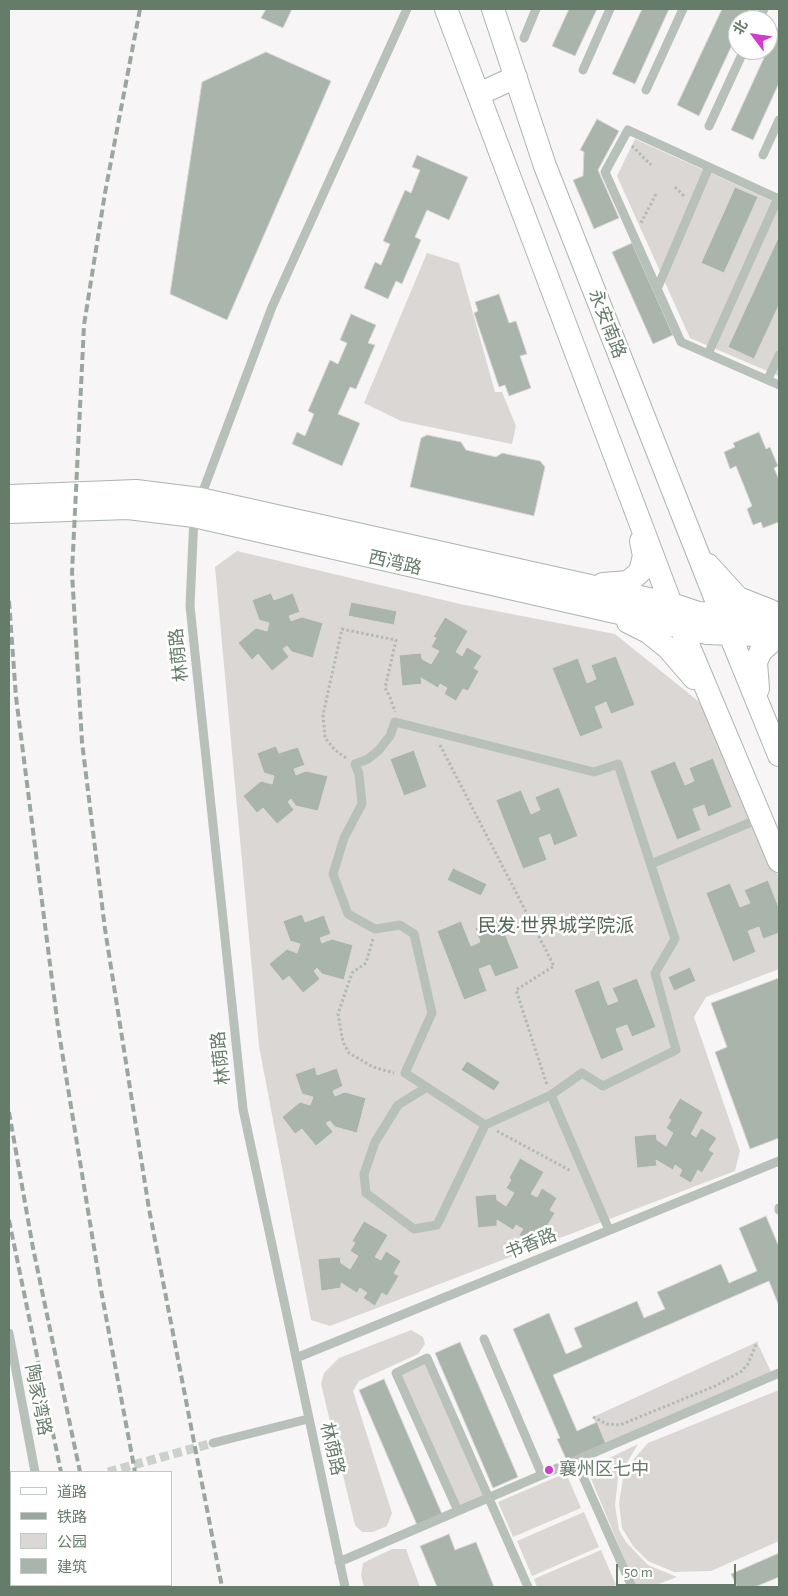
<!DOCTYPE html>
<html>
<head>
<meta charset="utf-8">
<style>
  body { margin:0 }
  #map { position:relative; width:788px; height:1596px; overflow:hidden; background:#f7f5f5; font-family:"Alegreya Sans","Noto Sans SC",sans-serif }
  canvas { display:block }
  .frame { position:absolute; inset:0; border:10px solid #657c6a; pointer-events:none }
  .legend { position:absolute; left:10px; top:1471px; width:162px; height:115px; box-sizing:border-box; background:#fff; border:1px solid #c1cbc3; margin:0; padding:6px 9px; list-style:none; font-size:15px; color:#657c6a }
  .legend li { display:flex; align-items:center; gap:10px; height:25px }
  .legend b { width:25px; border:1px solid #c1cbc3 }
  .north { position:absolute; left:728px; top:10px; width:50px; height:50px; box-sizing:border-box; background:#fff; border:1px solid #c1cbc3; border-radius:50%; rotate:301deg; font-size:14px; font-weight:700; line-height:20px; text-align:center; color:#657c6a }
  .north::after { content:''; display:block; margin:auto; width:18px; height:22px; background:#d13bcf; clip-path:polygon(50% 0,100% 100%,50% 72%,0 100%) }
  .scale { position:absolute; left:616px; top:1564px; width:120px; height:22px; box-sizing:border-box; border:2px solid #657c6a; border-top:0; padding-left:6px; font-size:15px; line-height:18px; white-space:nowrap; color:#657c6a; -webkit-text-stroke:4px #fff; paint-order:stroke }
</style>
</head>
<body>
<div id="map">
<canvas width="788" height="1596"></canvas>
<div class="frame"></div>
<ul class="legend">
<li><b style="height:6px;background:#fff"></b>道路</li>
<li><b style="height:6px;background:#9ba79e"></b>铁路</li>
<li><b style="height:14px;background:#dbd7d4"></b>公园</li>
<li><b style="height:14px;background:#a9b4aa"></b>建筑</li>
</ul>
<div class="north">北</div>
<div class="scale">50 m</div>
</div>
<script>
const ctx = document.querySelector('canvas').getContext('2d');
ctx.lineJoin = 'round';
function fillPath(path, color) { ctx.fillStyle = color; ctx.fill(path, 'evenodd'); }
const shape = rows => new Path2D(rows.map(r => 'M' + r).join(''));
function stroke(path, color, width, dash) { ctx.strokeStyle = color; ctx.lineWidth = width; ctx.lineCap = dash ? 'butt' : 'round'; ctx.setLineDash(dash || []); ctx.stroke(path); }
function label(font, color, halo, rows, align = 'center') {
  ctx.font = font + ' "Alegreya Sans","Noto Sans SC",sans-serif'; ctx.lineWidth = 5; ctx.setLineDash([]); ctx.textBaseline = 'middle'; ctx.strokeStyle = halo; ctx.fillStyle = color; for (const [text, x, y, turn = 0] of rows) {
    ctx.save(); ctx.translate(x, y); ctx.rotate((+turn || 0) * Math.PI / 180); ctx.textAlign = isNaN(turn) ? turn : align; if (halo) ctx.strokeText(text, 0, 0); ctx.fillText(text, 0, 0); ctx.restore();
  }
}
fillPath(shape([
  [635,139,779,204,779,376,690,338,617,176],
  [427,253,459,263,495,392,502,392,516,426,512,444,401,421,364,403],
  [237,551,460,604,615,634,703,705,779,878,779,969,706,997,694,1017,740,1151,735,1171,330,1326,311,1320,259,1046,215,567],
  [411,1330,423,1337,425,1344,418,1354,359,1381,353,1391,392,1513,387,1526,373,1532,362,1532,355,1525,321,1384,324,1373,339,1358],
  [757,1342,773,1376,606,1448,593,1417],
  [427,1358,488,1498,458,1511,396,1373],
  [779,1390,779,1541,711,1571,674,1572,648,1561,633,1546,622,1528,619,1503,623,1479,633,1460,648,1443],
  [638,1444,618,1478,615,1505,619,1530,626,1542,648,1565,677,1577,651,1587,636,1587,587,1469],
  [566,1473,581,1508,513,1537,498,1502],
  [584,1512,599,1547,532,1576,517,1541],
  [392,1549,406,1549,420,1587,364,1587,361,1575,363,1563],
  [601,1550,616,1585,611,1587,537,1587,534,1579]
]), '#dbd7d4');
const building = shape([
  [266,9,292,9,283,28,261,18,266,9],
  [569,9,597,9,575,56,552,46,569,9],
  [642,9,669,9,635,84,612,74,642,9],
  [722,9,749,9,744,20,738,20,738,32,699,116,677,105,722,9],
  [779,25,779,83,753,140,731,130,779,25],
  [266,52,331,81,227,320,170,294,202,82,266,52],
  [597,119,619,131,598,170,619,218,594,229,573,180,583,176,584,152,580,150,597,119],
  [417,155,468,177,449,220,427,210,415,237,421,240,402,284,396,281,388,299,364,288,375,262,381,265,390,244,383,241,405,190,411,193,420,170,412,167,417,155],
  [735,187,758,197,724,273,701,263,735,187],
  [779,236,779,305,754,359,728,347,779,236],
  [632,243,673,335,653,344,612,252,632,243],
  [499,294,509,323,516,321,527,354,520,356,531,388,509,396,505,385,499,387,474,313,478,311,475,302,499,294],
  [351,314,376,325,368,343,375,345,356,389,350,387,338,414,360,423,342,466,292,444,297,432,305,436,314,414,308,411,330,360,338,364,347,343,340,340,351,314],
  [759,432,766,449,770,447,778,466,774,468,779,480,779,522,763,528,761,522,753,525,747,509,752,506,736,466,730,469,724,452,735,447,733,443,759,432],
  [427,435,461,442,466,450,496,457,502,453,540,461,545,467,534,516,410,487,421,438,427,435],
  [271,593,274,600,293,593,300,612,289,616,291,621,302,617,323,623,313,658,292,652,287,646,283,649,289,657,272,671,258,654,252,660,238,643,256,628,267,631,269,623,259,620,252,600,271,593],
  [351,602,397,611,394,625,348,616,351,602],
  [445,617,468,631,456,652,462,656,467,647,482,656,474,668,479,671,468,691,463,689,456,701,444,694,447,688,440,684,438,688,421,678,422,684,402,686,399,655,421,653,422,659,431,664,439,651,431,647,436,638,433,637,445,617],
  [616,656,635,705,611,714,606,702,595,707,603,728,580,737,552,668,578,658,587,683,596,679,591,665,616,656],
  [276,746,279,753,298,747,305,765,294,769,296,775,306,771,328,776,318,811,296,806,291,799,288,802,294,810,277,824,263,808,257,813,243,796,261,781,272,784,274,776,264,773,257,753,276,746],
  [414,750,427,787,404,796,390,759,414,750],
  [713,758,732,807,708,817,704,805,693,809,701,830,677,840,650,771,675,761,685,785,694,781,689,768,713,758],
  [559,787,578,836,554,846,550,834,539,838,547,860,523,869,496,800,521,790,531,814,540,810,535,797,559,787],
  [453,868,487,884,481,896,447,880,453,868],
  [768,880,779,908,779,933,763,939,759,927,748,931,756,952,733,962,706,893,730,883,740,907,750,903,744,890,768,880],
  [302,914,305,922,324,915,331,934,320,938,322,943,332,939,353,945,344,980,322,974,317,968,314,971,320,979,303,993,289,976,283,981,269,964,287,949,297,953,300,944,290,941,283,921,302,914],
  [499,919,519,968,495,977,490,965,479,969,487,991,464,1000,437,931,461,921,471,946,480,942,475,928,499,919],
  [690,967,696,981,674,991,668,977,690,967],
  [637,978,656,1027,632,1037,627,1025,616,1029,624,1050,601,1060,574,990,599,980,608,1005,618,1001,612,988,637,978],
  [779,978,779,1138,750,1149,715,1052,727,1047,711,1003,779,978],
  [467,1061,500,1082,494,1091,461,1070,467,1061],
  [315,1067,317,1075,337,1068,343,1086,333,1091,335,1096,345,1092,366,1098,357,1133,335,1127,330,1121,326,1123,333,1132,316,1146,302,1129,295,1134,282,1117,300,1102,310,1105,313,1097,302,1094,295,1074,315,1067],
  [680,1098,703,1112,691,1134,696,1137,701,1128,717,1138,709,1150,714,1153,702,1173,698,1170,691,1183,679,1176,682,1170,675,1165,673,1170,656,1160,657,1166,637,1168,634,1136,656,1134,657,1140,666,1146,673,1133,666,1128,671,1120,668,1118,680,1098],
  [520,1158,544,1172,531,1194,537,1197,542,1188,557,1198,550,1210,555,1213,543,1233,539,1230,531,1243,519,1235,523,1229,516,1225,513,1230,497,1220,497,1226,478,1228,475,1196,496,1194,497,1200,506,1206,514,1193,506,1188,511,1180,509,1178,520,1158],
  [766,1216,779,1247,779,1306,769,1281,553,1375,577,1431,597,1422,606,1444,567,1461,557,1439,560,1438,513,1329,549,1313,566,1354,582,1347,574,1328,637,1301,644,1318,665,1309,657,1292,721,1264,729,1283,757,1271,739,1228,766,1216],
  [364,1221,388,1235,375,1257,381,1260,386,1251,401,1261,394,1273,399,1276,387,1296,382,1293,375,1306,363,1298,367,1293,360,1288,357,1293,341,1283,341,1288,321,1291,318,1259,340,1257,341,1263,350,1269,358,1256,350,1251,355,1243,352,1241,364,1221],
  [460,1342,518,1477,493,1488,435,1353,460,1342],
  [384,1379,442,1514,417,1525,359,1390,384,1379],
  [449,1534,455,1550,476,1542,494,1587,437,1587,420,1546,449,1534],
  [779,1553,779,1577,755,1587,737,1587,731,1574,779,1553]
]);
fillPath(building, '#a9b4aa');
stroke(building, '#d9d7d7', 1);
stroke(shape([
  [108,1472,213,1443]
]), '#cbd1cb', 9, [9, 4.5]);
const major = shape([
  [446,9,671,604,779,861],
  [493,9,545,166,722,615,779,755],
  [479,94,516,77],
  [9,496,136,491,200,499,671,604,698,613,779,617],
  [9,512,128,508,194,516,707,633,779,636],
  [708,565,738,598,771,611],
  [603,584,628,582,640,572,644,556,641,541],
  [628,622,648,632,668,648,694,678],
  [758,689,756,662,761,651,772,641,779,638]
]);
stroke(major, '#acb5ae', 24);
stroke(shape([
  [632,146,651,165],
  [675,187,685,197],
  [641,223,657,192],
  [440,745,554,966,516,990,547,1085],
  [346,758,335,750,325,738,323,715,342,629,396,640,385,688,390,697,395,712],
  [373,939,366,963,352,973,338,1014,343,1042,349,1053,373,1067,394,1073],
  [497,1131,571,1171],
  [593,1417,607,1424,620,1425,715,1386,742,1371,748,1364,757,1342]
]), '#b3bab5', 3, [2.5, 2.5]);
stroke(shape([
  [759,20,764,9],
  [524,38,536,9],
  [583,70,610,9],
  [646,90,683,9],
  [709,126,744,50],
  [763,155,779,120],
  [779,199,628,130,605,172,681,342,779,385],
  [657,289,709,167],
  [708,354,778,198],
  [768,379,779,355],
  [200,499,272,307,407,9],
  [194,516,190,606,243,1109,345,1587],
  [651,864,761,818],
  [427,1087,398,1105,375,1142,364,1174,366,1193,414,1229,437,1225,485,1125],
  [551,1095,582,1073,603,1086,676,1050,655,973,675,939,618,764,594,772,395,722,390,736,379,750,368,759,355,764,359,774,362,804,344,838,333,874,348,914,375,929,400,925,414,934,432,1013,405,1073,485,1125,551,1095,609,1230],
  [779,1208,779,1210],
  [9,1333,35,1472],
  [484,1339,542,1475],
  [296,1358,779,1161],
  [213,1443,308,1419],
  [576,1461,632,1587],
  [458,1511,396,1373,427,1358,528,1587],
  [339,1562,779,1373]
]), '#b8c0ba', 9);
stroke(major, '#fff', 22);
stroke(shape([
  [140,9,105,193,84,325,72,573,82,742,105,929,149,1209,222,1587],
  [9,601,16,697,58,1027,101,1290,135,1472],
  [9,1112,33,1248,80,1472],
  [9,1220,61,1472],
  [86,1585,87,1587],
  [108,1585,109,1587],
  [158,1585,159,1587]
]), '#9ba79e', 4, [8, 4]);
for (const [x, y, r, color] of [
  [549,1470,5,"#d13bcf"]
]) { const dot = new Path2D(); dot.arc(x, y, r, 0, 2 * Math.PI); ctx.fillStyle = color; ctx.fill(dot); stroke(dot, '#fff', 2); }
label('18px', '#657c6a', '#fff', [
  ["永安南路",607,324,69],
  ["西湾路",395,563,13],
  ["林荫路",179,655,-96],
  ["林荫路",221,1058,-96],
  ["书香路",531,1244,-22],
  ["陶家湾路",38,1400,79],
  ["林荫路",332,1449,77]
]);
label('18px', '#657c6a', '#fff', [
  ["襄州区七中",559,1470]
], 'left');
label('19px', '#56685a', '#fff', [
  ["民发·世界城学院派",556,926]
]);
</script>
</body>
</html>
